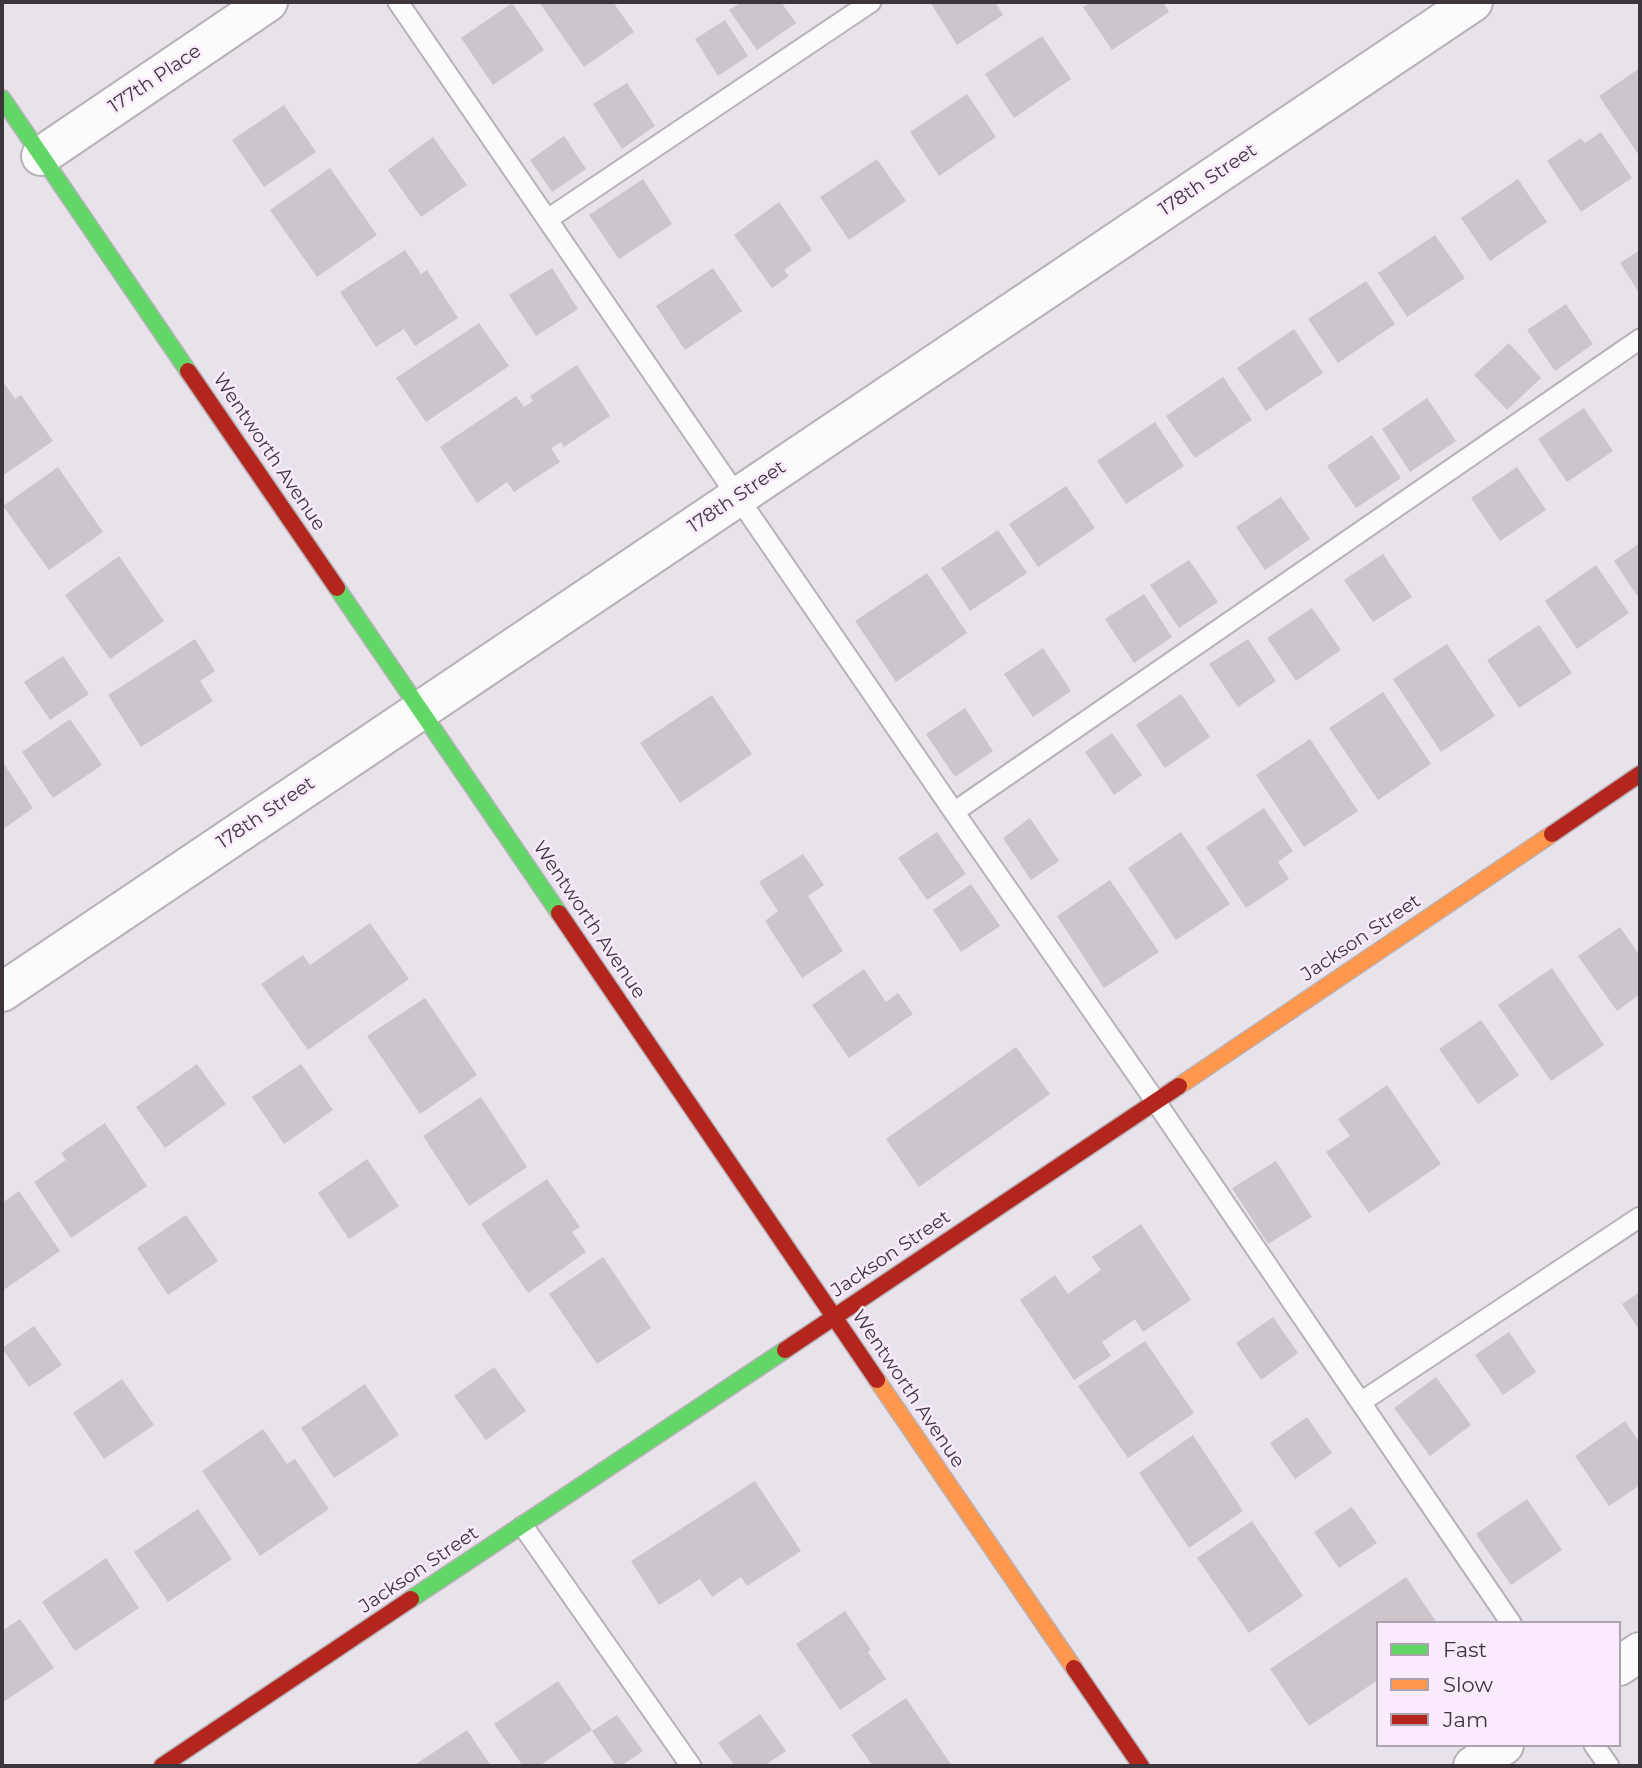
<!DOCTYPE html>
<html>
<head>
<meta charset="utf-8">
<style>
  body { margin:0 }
  #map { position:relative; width:1642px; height:1768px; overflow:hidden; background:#e8e2ea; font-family:Montserrat,sans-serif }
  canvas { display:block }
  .frame { position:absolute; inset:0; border:4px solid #3c363c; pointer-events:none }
  .legend { position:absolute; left:1376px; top:1621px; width:245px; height:126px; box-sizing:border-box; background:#f9ebfb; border:2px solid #ada3af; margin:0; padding:9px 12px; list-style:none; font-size:21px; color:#3c363c }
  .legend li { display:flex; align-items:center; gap:14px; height:35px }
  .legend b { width:35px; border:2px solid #ada3af }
</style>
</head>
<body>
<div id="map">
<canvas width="1642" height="1768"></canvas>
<div class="frame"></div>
<ul class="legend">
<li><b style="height:9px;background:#63d668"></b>Fast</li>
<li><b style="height:9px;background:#ff974d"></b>Slow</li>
<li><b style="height:9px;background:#b3261e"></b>Jam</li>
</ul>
</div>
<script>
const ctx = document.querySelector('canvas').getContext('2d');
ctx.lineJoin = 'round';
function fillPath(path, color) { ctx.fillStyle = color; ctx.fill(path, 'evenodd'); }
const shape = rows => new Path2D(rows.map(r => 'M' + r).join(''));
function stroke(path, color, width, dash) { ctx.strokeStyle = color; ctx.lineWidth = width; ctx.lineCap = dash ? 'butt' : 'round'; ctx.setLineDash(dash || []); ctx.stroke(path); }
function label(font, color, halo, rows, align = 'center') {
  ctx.font = font + ' Montserrat,sans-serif'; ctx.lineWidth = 5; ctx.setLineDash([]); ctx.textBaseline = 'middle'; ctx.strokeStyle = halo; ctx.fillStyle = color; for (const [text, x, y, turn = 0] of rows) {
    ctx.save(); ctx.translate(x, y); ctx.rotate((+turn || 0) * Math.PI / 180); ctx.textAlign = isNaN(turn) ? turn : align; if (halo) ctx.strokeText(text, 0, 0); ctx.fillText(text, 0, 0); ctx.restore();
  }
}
fillPath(shape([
  [539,2,613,2,634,32,584,67],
  [742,2,781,2,796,23,757,50,729,10],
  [930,2,995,2,1003,15,957,45],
  [1091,2,1163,2,1169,12,1112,50,1083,7],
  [512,3,544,50,493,85,461,38],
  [725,20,748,56,718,76,695,39],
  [1042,36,1071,79,1014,118,985,74],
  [1640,68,1640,157,1599,96],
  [627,83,655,126,622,149,593,104],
  [967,94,996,137,939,176,910,132],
  [284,105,316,152,264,187,232,140],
  [1601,132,1632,178,1581,212,1547,161,1581,138,1585,143],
  [564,136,586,169,552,192,530,160],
  [433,137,467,185,421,217,388,170],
  [877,159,906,201,849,240,820,197],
  [330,168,377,235,317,277,270,210],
  [643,179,672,224,619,259,589,215],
  [1518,179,1547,222,1490,261,1461,218],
  [779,202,812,250,784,270,789,276,772,288,734,235],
  [1435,235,1465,278,1407,317,1378,273],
  [405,250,421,274,427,270,458,318,415,346,404,329,376,347,340,292],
  [1640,250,1640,294,1620,263],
  [552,268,578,309,536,336,509,295],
  [713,268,742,311,685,350,656,306],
  [1366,281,1395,324,1338,363,1308,319],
  [1566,304,1593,344,1555,371,1527,330],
  [479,323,509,366,426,422,396,378],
  [1294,329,1323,373,1266,411,1237,368],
  [1509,343,1541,378,1507,410,1474,375],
  [577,365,610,416,564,447,561,442,551,448,560,462,514,492,507,482,477,503,440,447,516,396,524,407,533,401,530,396],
  [1223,377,1252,420,1195,458,1166,416],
  [2,380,15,399,21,395,53,441,2,476],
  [1427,398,1456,441,1410,472,1382,429],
  [1584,408,1613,451,1567,482,1538,439],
  [1155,422,1184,466,1126,504,1097,461],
  [1372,435,1401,478,1356,508,1327,466],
  [58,467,103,532,49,570,3,506],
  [1517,467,1546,510,1500,541,1471,498],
  [1066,486,1095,528,1038,567,1009,524],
  [1281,497,1310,539,1265,570,1236,527],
  [998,530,1027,573,970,611,941,568],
  [1640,543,1640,600,1614,561],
  [1383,554,1412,597,1373,622,1344,580],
  [119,556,164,621,110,659,65,595],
  [1189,560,1218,602,1179,628,1150,585],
  [1596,565,1629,613,1577,649,1545,601],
  [927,573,967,633,896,682,855,621],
  [1144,594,1172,637,1134,663,1105,619],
  [1312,608,1341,650,1296,681,1267,638],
  [1539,625,1572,673,1519,708,1487,660],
  [195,639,215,671,200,681,213,701,141,747,108,695],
  [1248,639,1276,681,1238,707,1209,664],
  [1447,644,1495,716,1441,752,1393,679],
  [1043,648,1071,691,1033,717,1004,674],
  [63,656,89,694,50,720,24,682],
  [1383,692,1431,764,1378,800,1329,728],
  [1181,694,1210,737,1165,768,1136,725],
  [712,695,752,754,680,803,640,743],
  [965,708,993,751,955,777,926,734],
  [70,719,102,765,53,798,22,752],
  [1112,733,1142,775,1114,795,1085,752],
  [1310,739,1358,811,1304,847,1256,775],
  [2,761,33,808,2,830],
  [1264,808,1293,851,1278,862,1289,879,1246,908,1206,847],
  [1030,818,1059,861,1031,880,1003,838],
  [937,832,966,874,927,900,898,858],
  [1181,832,1230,904,1176,940,1128,868],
  [803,854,824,885,808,896,843,951,802,978,765,921,778,911,759,882],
  [1110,880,1159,952,1104,988,1057,916],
  [971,884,1000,926,961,952,933,910],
  [370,923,409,979,308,1050,261,984,303,955,310,965],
  [1620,927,1640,956,1640,994,1617,1011,1578,956],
  [1552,968,1604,1045,1551,1081,1498,1005],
  [864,969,886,1002,898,993,913,1014,849,1058,812,1005],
  [425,998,477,1075,420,1114,367,1036],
  [1481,1020,1519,1075,1478,1104,1439,1049],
  [1016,1047,1050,1094,919,1187,886,1139],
  [197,1064,226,1104,165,1148,136,1107],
  [301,1064,333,1110,284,1144,252,1097],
  [1387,1085,1441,1164,1369,1213,1326,1152,1350,1136,1338,1119],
  [481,1097,527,1167,469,1206,423,1136],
  [105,1123,147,1186,71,1238,34,1182,66,1160,61,1153],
  [367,1159,399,1206,349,1239,318,1193],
  [1276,1161,1312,1217,1268,1244,1232,1188],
  [547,1179,580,1227,572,1232,586,1252,528,1293,481,1224],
  [19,1191,60,1251,2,1291,2,1203],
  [186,1215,218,1261,168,1295,137,1248],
  [1141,1224,1191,1300,1143,1332,1135,1319,1102,1342,1111,1356,1074,1380,1020,1300,1055,1275,1068,1294,1101,1270,1092,1257],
  [603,1257,651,1328,597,1364,549,1294],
  [1640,1292,1640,1331,1622,1304],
  [1273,1317,1298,1353,1261,1380,1236,1343],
  [34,1326,62,1365,29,1387,2,1348],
  [1509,1332,1536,1372,1503,1395,1475,1355],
  [1145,1341,1194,1413,1128,1458,1078,1386],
  [494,1367,526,1411,486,1440,454,1396],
  [1436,1377,1471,1425,1430,1456,1394,1408],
  [122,1379,154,1425,104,1459,73,1413],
  [365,1384,399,1435,334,1478,301,1428],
  [1307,1417,1332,1453,1295,1479,1270,1443],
  [1625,1421,1640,1443,1640,1485,1609,1506,1575,1456],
  [263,1429,287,1464,295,1459,329,1509,260,1556,202,1471],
  [1193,1435,1243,1511,1189,1548,1139,1473],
  [755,1481,801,1551,747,1586,741,1577,712,1597,700,1579,659,1605,631,1561],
  [1527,1499,1562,1550,1511,1585,1476,1534],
  [1352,1507,1377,1543,1339,1568,1314,1532],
  [198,1509,232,1559,168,1602,134,1552],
  [1252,1521,1303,1596,1249,1633,1197,1558],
  [106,1558,139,1608,75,1651,42,1602],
  [1406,1577,1437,1623,1378,1623,1378,1680,1309,1726,1270,1669],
  [845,1611,871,1650,868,1652,886,1679,840,1710,796,1644],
  [20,1619,54,1668,2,1703,2,1631],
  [558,1681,592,1730,539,1766,523,1766,494,1724],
  [906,1698,952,1766,873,1766,851,1735],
  [760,1714,786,1751,764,1766,735,1766,718,1743],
  [617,1715,643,1751,621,1766,616,1766,592,1731],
  [467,1730,491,1766,413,1766]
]), '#ccc5cb');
const lane = shape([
  [398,2,954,812,1156,1102,1511,1623],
  [548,219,871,2],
  [954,812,1640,339],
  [1361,1402,1640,1217],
  [523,1526,691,1766],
  [1594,1745,1609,1766]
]);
const street = shape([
  [41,156,268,2],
  [2,992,1473,2],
  [1619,1666,1640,1652],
  [1473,1766,1504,1745]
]);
const fast = shape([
  [2,98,188,371],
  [337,588,559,913],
  [411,1599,785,1350]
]);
const slow = shape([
  [1179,1086,1552,834],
  [877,1380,1074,1668]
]);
const jam = shape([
  [188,371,337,588],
  [1552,834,1640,774],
  [559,913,877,1380],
  [785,1350,1179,1086],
  [1074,1668,1141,1766],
  [162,1766,411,1599]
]);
stroke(lane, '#b6b1b7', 23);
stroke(street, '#b6b1b7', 42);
stroke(fast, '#b6b1b7', 19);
stroke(slow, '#b6b1b7', 19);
stroke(jam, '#b6b1b7', 19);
stroke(lane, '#fcfbfc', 19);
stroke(street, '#fcfbfc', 38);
stroke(fast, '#63d668', 16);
stroke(slow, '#ff974d', 16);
stroke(jam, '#b3261e', 16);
label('19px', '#3c363c', '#f9ebfb', [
  ["177th Place",155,79,-34],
  ["178th Street",1208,180,-34],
  ["Wentworth Avenue",269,452,56],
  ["178th Street",737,497,-34],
  ["178th Street",266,813,-34],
  ["Wentworth Avenue",589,920,56],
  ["Jackson Street",1361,938,-34],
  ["Jackson Street",891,1254,-34],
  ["Wentworth Avenue",908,1389,56],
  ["Jackson Street",419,1570,-34]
]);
</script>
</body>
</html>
